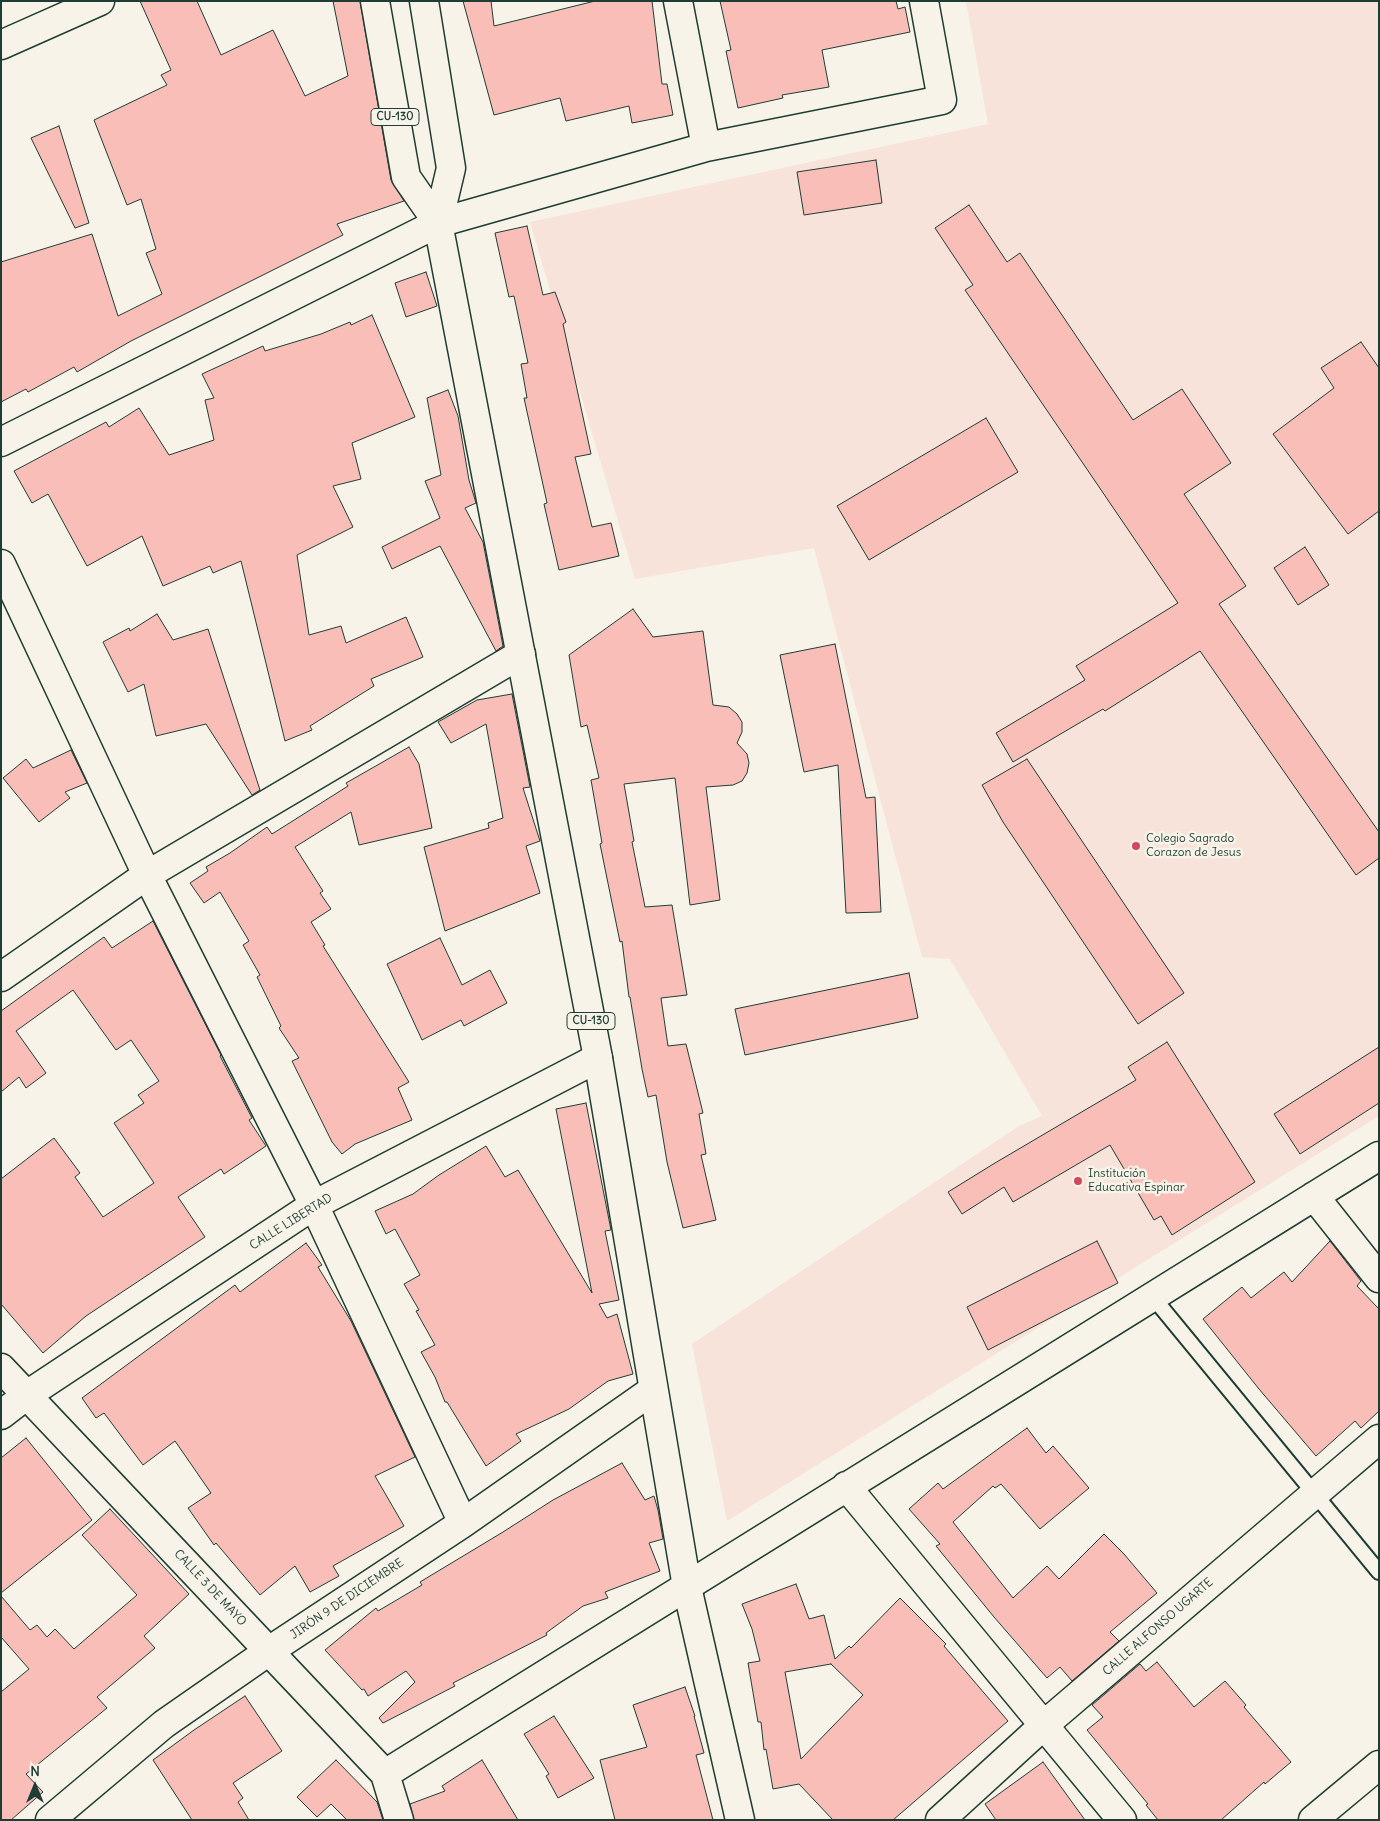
<!DOCTYPE html>
<html>
<head>
<meta charset="utf-8">
<style>
  body { margin:0 }
  #map { position:relative; width:1380px; height:1821px; overflow:hidden; background:#f7f3e8; font-family:Delius,sans-serif }
  canvas { display:block }
  .frame { position:absolute; inset:0; border:2px solid #1f3d34; pointer-events:none }
  .north { position:absolute; left:10px; top:1761px; width:50px; height:50px; -webkit-text-stroke:4px #f7f3e8; paint-order:stroke; rotate:0deg; font-size:14px; font-weight:700; line-height:20px; text-align:center; color:#1f3d34 }
  .north::after { content:''; display:block; margin:auto; width:18px; height:22px; background:#1f3d34; clip-path:polygon(50% 0,100% 100%,50% 72%,0 100%) }
</style>
</head>
<body>
<div id="map">
<canvas width="1380" height="1821"></canvas>
<div class="frame"></div>
<div class="north">N</div>
</div>
<script>
const ctx = document.querySelector('canvas').getContext('2d');
ctx.lineJoin = 'round';
function fillPath(path, color) { ctx.fillStyle = color; ctx.fill(path, 'evenodd'); }
const shape = rows => new Path2D(rows.map(r => 'M' + r).join(''));
function stroke(path, color, width, dash) { ctx.strokeStyle = color; ctx.lineWidth = width; ctx.lineCap = dash ? 'butt' : 'round'; ctx.setLineDash(dash || []); ctx.stroke(path); }
function label(font, color, halo, rows, align = 'center') {
  ctx.font = font + ' Delius,sans-serif'; ctx.lineWidth = 5; ctx.setLineDash([]); ctx.textBaseline = 'middle'; ctx.strokeStyle = halo; ctx.fillStyle = color; for (const [text, x, y, turn = 0] of rows) {
    ctx.save(); ctx.translate(x, y); ctx.rotate((+turn || 0) * Math.PI / 180); ctx.textAlign = isNaN(turn) ? turn : align; if (halo) ctx.strokeText(text, 0, 0); ctx.fillText(text, 0, 0); ctx.restore();
  }
}
fillPath(shape([
  [966,1,1379,1,1379,1116,727,1521,692,1344,1019,1126,1042,1116,950,959,922,957,814,548,635,579,530,222,988,124]
]), '#f8e3da');
const building = shape([
  [140,1,197,1,221,55,273,30,305,96,348,76,333,1,360,1,391,180,404,201,337,224,343,235,131,341,77,372,74,367,28,392,26,389,1,402,1,262,92,234,118,316,162,294,146,253,156,249,141,199,127,205,94,120,167,85,161,75,171,70,140,1],
  [463,1,491,1,494,26,595,1,652,1,662,84,667,84,673,115,632,123,629,106,566,121,560,98,494,115,463,1],
  [720,1,896,1,898,9,905,7,910,32,822,50,829,87,782,95,783,98,738,108,726,51,731,50,720,1],
  [59,126,89,223,75,228,31,138,59,126],
  [876,160,882,203,804,215,797,172,876,160],
  [969,205,1007,262,1020,253,1133,420,1182,389,1231,463,1184,494,1246,586,1219,604,1379,832,1379,858,1356,875,1200,651,1105,711,1103,709,1013,762,996,733,1085,680,1076,666,1178,603,965,290,973,285,935,228,969,205],
  [527,226,543,295,555,292,566,322,563,324,591,454,575,457,592,527,611,523,619,556,559,570,544,504,547,503,524,398,527,398,521,364,528,363,514,296,509,297,495,233,527,226],
  [426,272,437,306,406,317,395,283,426,272],
  [372,315,415,417,352,443,361,479,333,486,353,527,297,555,309,635,341,626,346,643,406,617,423,657,371,679,374,686,310,726,312,730,285,741,241,561,213,573,210,566,163,586,142,536,87,566,48,494,32,503,14,471,106,422,109,427,139,408,169,455,214,440,205,400,214,398,202,374,263,346,265,351,321,334,350,322,351,325,372,315],
  [1361,342,1379,368,1379,511,1348,534,1273,434,1334,388,1321,368,1361,342],
  [448,390,458,416,469,480,476,503,465,508,483,542,503,646,496,651,440,546,392,569,382,547,440,518,425,481,441,475,427,398,448,390],
  [986,418,1018,472,869,560,837,506,986,418],
  [1305,547,1329,585,1298,605,1274,568,1305,547],
  [633,609,653,637,703,631,713,705,729,707,737,714,742,722,742,732,737,743,747,754,749,763,747,773,742,781,733,785,706,787,720,900,690,905,675,778,624,784,634,841,632,842,645,907,672,905,687,995,661,998,668,1046,686,1044,703,1113,699,1114,706,1154,701,1155,716,1220,683,1228,667,1162,656,1095,648,1097,642,1069,630,997,629,997,622,941,620,942,600,844,602,843,591,780,599,778,587,725,581,727,569,655,633,609],
  [157,614,173,640,208,629,260,790,252,795,206,724,156,736,144,684,128,692,103,642,129,628,130,631,157,614],
  [835,644,866,798,875,797,881,912,846,913,838,765,804,772,780,655,835,644],
  [512,694,530,787,523,788,540,841,526,846,540,893,445,931,424,847,489,828,488,823,503,818,486,724,451,743,438,722,477,700,512,694],
  [409,747,419,764,432,828,359,845,351,812,295,847,323,891,320,893,331,909,311,922,325,945,323,946,409,1082,398,1088,412,1120,355,1144,342,1154,332,1142,292,1061,299,1058,279,1028,281,1026,257,977,260,975,243,945,249,941,220,892,204,903,190,883,208,871,206,867,230,853,267,827,272,834,348,786,346,783,409,747],
  [71,750,87,783,65,792,70,798,39,822,3,778,26,759,33,768,71,750],
  [1027,759,1184,993,1138,1024,1003,822,982,785,1027,759],
  [153,921,221,1055,220,1056,252,1118,249,1120,266,1146,224,1174,221,1169,178,1197,205,1237,86,1316,43,1353,1,1304,1,1179,54,1138,80,1173,75,1177,103,1217,154,1183,114,1123,144,1103,138,1095,159,1081,131,1040,116,1050,73,990,16,1031,46,1073,26,1088,19,1077,1,1092,1,1011,104,937,112,948,153,921],
  [440,938,462,985,490,970,507,1003,464,1026,461,1020,422,1040,387,964,440,938],
  [909,973,918,1018,745,1055,735,1009,909,973],
  [1167,1042,1255,1182,1172,1235,1161,1216,1154,1220,1110,1145,1013,1202,1004,1187,962,1214,948,1192,995,1163,1136,1080,1128,1067,1167,1042],
  [1379,1047,1379,1103,1300,1154,1274,1114,1379,1047],
  [586,1103,611,1230,605,1231,619,1300,599,1304,607,1318,617,1314,633,1374,608,1381,569,1409,516,1434,521,1441,486,1466,447,1402,445,1402,435,1377,421,1352,435,1345,416,1311,419,1310,404,1284,420,1275,395,1229,386,1234,375,1211,413,1194,439,1175,486,1146,505,1177,518,1170,592,1293,556,1109,586,1103],
  [1097,1241,1118,1283,988,1350,967,1307,1097,1241],
  [1330,1241,1361,1281,1357,1286,1379,1309,1379,1411,1361,1428,1355,1421,1316,1456,1259,1389,1203,1319,1242,1287,1251,1298,1284,1272,1292,1282,1330,1241],
  [306,1243,322,1265,318,1267,351,1321,415,1457,375,1476,404,1526,333,1566,339,1576,310,1592,295,1566,260,1595,216,1543,214,1545,188,1508,211,1493,175,1441,143,1465,104,1413,96,1418,82,1398,235,1285,240,1292,306,1243],
  [1027,1428,1046,1453,1053,1446,1089,1488,1040,1529,1001,1484,995,1488,993,1486,953,1522,1013,1598,1047,1566,1059,1579,1104,1534,1124,1554,1157,1593,1110,1632,1119,1641,1072,1681,1060,1667,1047,1678,994,1617,936,1546,940,1544,909,1509,938,1483,943,1489,1027,1428],
  [26,1438,92,1520,1,1593,1,1458,26,1438],
  [622,1463,645,1500,654,1496,658,1510,663,1539,649,1543,660,1571,605,1592,608,1598,583,1606,546,1633,547,1635,453,1683,455,1686,383,1723,379,1718,415,1682,406,1671,368,1696,364,1689,362,1690,325,1650,376,1608,378,1611,422,1585,420,1582,503,1532,553,1500,622,1463],
  [110,1509,189,1594,144,1636,155,1648,97,1697,107,1708,26,1774,43,1792,11,1820,1,1820,1,1692,29,1669,1,1637,1,1596,30,1630,37,1625,47,1637,55,1629,74,1649,137,1595,82,1535,110,1509],
  [796,1584,809,1619,824,1615,835,1659,849,1646,851,1648,900,1598,946,1644,944,1646,1008,1721,893,1820,833,1820,799,1784,773,1789,766,1749,764,1750,761,1722,758,1722,748,1663,760,1661,752,1629,742,1604,796,1584],
  [831,1664,863,1695,801,1759,785,1672,831,1664],
  [1157,1662,1194,1707,1225,1681,1246,1705,1244,1707,1291,1762,1265,1784,1264,1782,1221,1820,1158,1820,1146,1805,1148,1804,1087,1730,1103,1717,1092,1705,1140,1664,1146,1671,1157,1662],
  [685,1687,695,1716,694,1716,704,1753,696,1755,713,1820,615,1820,600,1760,647,1747,633,1705,685,1687],
  [245,1696,282,1751,233,1783,243,1798,238,1802,249,1820,192,1820,153,1760,194,1730,245,1696],
  [554,1716,594,1778,558,1798,546,1776,549,1774,524,1734,554,1716],
  [336,1760,377,1802,383,1820,347,1820,331,1804,317,1817,297,1797,336,1760],
  [482,1760,518,1820,414,1820,410,1804,445,1791,442,1786,482,1760],
  [1043,1762,1085,1820,996,1820,985,1804,1043,1762]
]);
fillPath(building, '#fabeb9');
stroke(building, '#1f3d34', 1);
const lane = shape([
  [1152,1296,1379,1572]
]);
const street = shape([
  [678,1,706,147],
  [1,45,100,1],
  [1,442,438,223,706,147,942,100,924,1],
  [1,564,147,875,314,1205,463,1523],
  [1,977,147,875,521,654],
  [1314,1196,1379,1278],
  [1,1368,385,1774,399,1820],
  [1,1415,27,1395,314,1205,598,1058],
  [846,1486,1122,1820],
  [385,1774,1379,1156],
  [50,1820,164,1724,269,1651,463,1523,653,1390],
  [940,1820,1044,1725,1379,1439]
]);
const secondary = shape([
  [1313,1820,1379,1765]
]);
const primary = shape([
  [375,1,406,177,438,223],
  [424,1,451,168,438,223,598,1058,687,1587,740,1820]
]);
stroke(lane, '#1f3d34', 18);
stroke(street, '#1f3d34', 31);
stroke(secondary, '#1f3d34', 31);
stroke(primary, '#1f3d34', 31);
stroke(lane, '#f7f3e8', 14);
stroke(street, '#f7f3e8', 28);
stroke(secondary, '#f7f3e8', 28);
stroke(primary, '#f7f3e8', 28);
for (const [x, y, r, color] of [
  [1136,846,5,"#d1495b"],
  [1078,1181,5,"#d1495b"]
]) { const dot = new Path2D(); dot.arc(x, y, r, 0, 2 * Math.PI); ctx.fillStyle = color; ctx.fill(dot); stroke(dot, '#f7f3e8', 2); }
for (const [x, y, w] of [
  [395,117,48],
  [591,1021,48]
]) { const box = new Path2D(); box.roundRect(x - w / 2, y - 8.5, w, 17, 4); ctx.fillStyle = '#f7f3e8'; ctx.fill(box); stroke(box, '#1f3d34', 1); }
label('bold 11px', '#1f3d34', null, [
  ["CU-130",395,117],
  ["CU-130",591,1021]
]);
label('12px', '#1f3d34', '#f7f3e8', [
  ["Colegio Sagrado",1146,839],
  ["Corazon de Jesus",1146,853],
  ["Institución",1088,1174],
  ["Educativa Espinar",1088,1188]
], 'left');
label('12px', '#1f3d34', '#f7f3e8', [
  ["CALLE LIBERTAD",291,1222,-32],
  ["CALLE 3 DE MAYO",210,1588,47],
  ["JIRÓN 9 DE DICIEMBRE",347,1599,-34],
  ["CALLE ALFONSO UGARTE",1158,1627,-41]
]);
</script>
</body>
</html>
